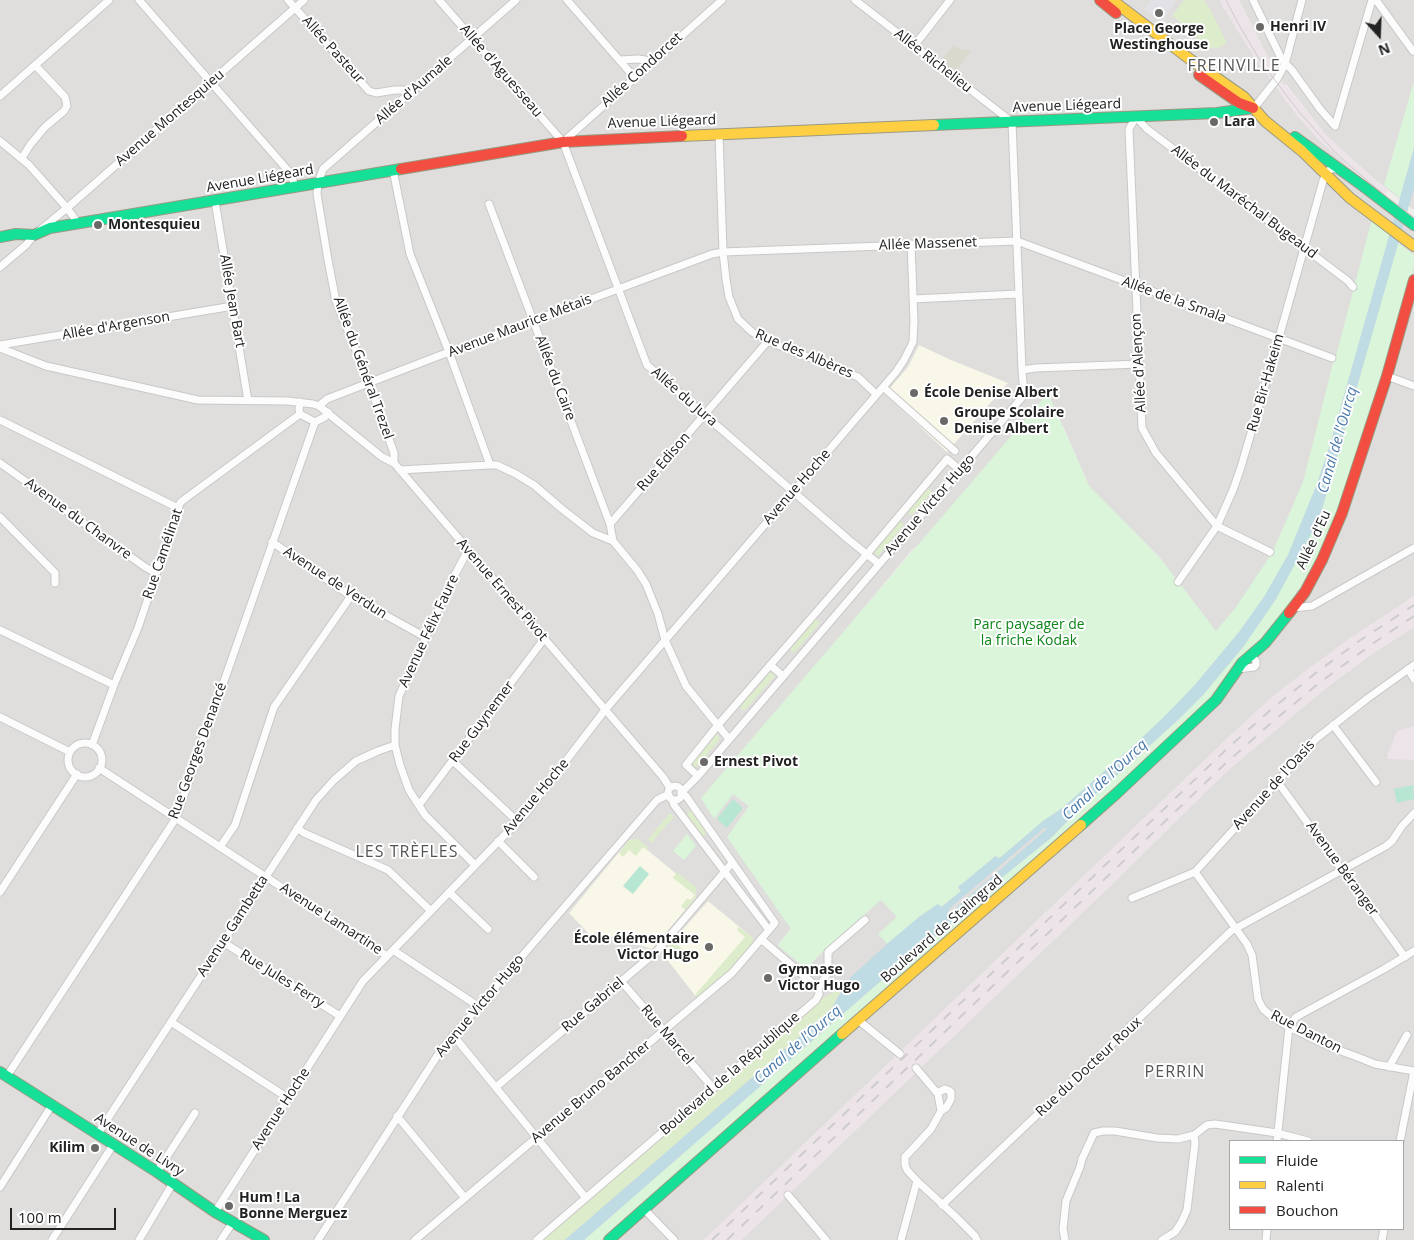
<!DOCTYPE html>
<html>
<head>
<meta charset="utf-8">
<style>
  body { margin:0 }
  #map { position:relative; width:1414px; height:1240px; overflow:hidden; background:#f0eeeb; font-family:"Open Sans",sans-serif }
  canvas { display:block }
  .legend { position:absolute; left:1229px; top:1140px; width:175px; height:90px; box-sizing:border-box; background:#fff; border:1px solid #a7a7a7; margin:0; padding:6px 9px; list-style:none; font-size:15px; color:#222 }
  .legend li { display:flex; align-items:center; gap:10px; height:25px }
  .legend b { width:25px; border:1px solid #a7a7a7 }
  .north { position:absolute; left:1354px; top:10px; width:50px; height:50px; -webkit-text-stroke:4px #fff; paint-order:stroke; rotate:160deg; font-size:14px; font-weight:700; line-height:20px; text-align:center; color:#222 }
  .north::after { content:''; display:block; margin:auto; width:18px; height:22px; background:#222; clip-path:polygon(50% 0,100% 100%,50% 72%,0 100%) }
  .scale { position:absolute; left:10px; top:1208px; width:106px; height:22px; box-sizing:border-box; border:2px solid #222; border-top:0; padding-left:6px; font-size:15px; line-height:18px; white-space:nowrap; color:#222; -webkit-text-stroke:4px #fff; paint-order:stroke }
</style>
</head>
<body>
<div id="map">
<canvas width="1414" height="1240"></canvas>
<ul class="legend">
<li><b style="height:6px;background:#16e098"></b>Fluide</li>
<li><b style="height:6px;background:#ffcf43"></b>Ralenti</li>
<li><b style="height:6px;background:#f24e42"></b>Bouchon</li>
</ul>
<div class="north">N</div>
<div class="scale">100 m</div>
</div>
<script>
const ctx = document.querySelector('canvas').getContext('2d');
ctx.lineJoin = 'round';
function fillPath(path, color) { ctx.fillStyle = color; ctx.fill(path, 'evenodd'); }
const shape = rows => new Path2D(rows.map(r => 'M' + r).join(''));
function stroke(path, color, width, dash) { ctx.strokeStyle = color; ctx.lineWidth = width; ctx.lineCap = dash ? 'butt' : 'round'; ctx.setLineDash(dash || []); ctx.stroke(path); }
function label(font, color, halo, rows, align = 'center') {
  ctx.font = font + ' "Open Sans",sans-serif'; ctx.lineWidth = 4; ctx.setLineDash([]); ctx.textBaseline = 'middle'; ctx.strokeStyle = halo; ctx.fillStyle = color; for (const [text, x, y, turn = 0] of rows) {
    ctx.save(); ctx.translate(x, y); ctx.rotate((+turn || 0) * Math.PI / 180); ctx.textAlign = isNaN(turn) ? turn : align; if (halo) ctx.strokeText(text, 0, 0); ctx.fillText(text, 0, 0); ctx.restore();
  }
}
fillPath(shape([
  [0,0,1220,0,1223,7,1266,72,1299,118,1414,223,1414,596,1307,670,1271,698,1231,735,704,1240,0,1240],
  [1063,426,1089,486,1160,558,1215,631,897,916,881,899,824,950,806,968,778,945,791,929,749,806,733,793,848,627,912,550],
  [1239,0,1414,0,1414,210,1372,177,1346,154,1325,134,1286,84,1284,85,1273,69,1274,67,1269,59],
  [1414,627,1414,1240,741,1240,1108,888,1227,771,1327,687,1375,652],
  [1230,1141,1403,1141,1403,1229,1230,1229]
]), '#dfdedc');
fillPath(shape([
  [1220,0,1239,0,1269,59,1274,67,1273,69,1284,85,1285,84,1325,134,1372,177,1388,191,1383,198,1320,141,1299,118,1279,92,1280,90,1266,72,1265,72,1254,57,1223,7],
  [1414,596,1414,627,1375,652,1327,687,1227,771,1108,888,741,1240,704,1240,1231,735,1271,698,1307,670,1350,638],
  [1414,726,1414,760,1387,759,1388,753,1397,731]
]), '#ede4e9');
fillPath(shape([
  [919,345,951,360,1008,383,947,452,885,394,908,367],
  [634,839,696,890,696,897,652,949,596,932,592,937,569,913,629,840],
  [708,901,753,938,697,998,662,953]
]), '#f8f7e8');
fillPath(shape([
  [954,45,960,50,972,50,955,72,941,61]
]), '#d9d9cd');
fillPath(shape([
  [1184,0,1204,0,1209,7,1227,43,1216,49,1216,48,1212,47,1211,49,1193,35,1195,33,1172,16],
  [928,488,932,492,912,516,908,512,905,516,903,514,909,507,911,508],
  [898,520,904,525,878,556,874,552,895,527,894,525],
  [814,618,820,623,794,653,790,649,811,625,809,623],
  [769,671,775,676,744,711,740,708,742,705,740,704,749,694,751,695,765,679,763,677],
  [716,733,720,739,696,767,692,764,713,739,712,737],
  [692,808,708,831,702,838,686,816],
  [670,813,674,817,654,839,655,841,653,843,648,839],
  [634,839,638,839,649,848,647,850,643,847,636,856,629,850,623,857,619,853,629,840],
  [677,872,696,887,696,897,685,910,681,906,687,899,686,898,691,900,695,895,673,878],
  [739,927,753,938,753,943,731,970,697,998,695,995,745,937,737,930],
  [673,941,692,958,689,961,677,949,673,949,666,955,664,953,666,951,665,950],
  [843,987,831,1009,565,1240,542,1240,823,998]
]), '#ddeccb');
fillPath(shape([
  [1414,81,1414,148,1400,198,1384,185],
  [1373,215,1391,229,1330,445,1317,484,1288,555,1264,597,1239,632,1194,686,1163,718,1132,747,1061,809,1043,821,1001,857,998,858,995,856,958,888,961,891,941,907,938,904,919,917,887,944,878,934,897,917,881,900,824,950,806,969,778,945,791,929,727,837,749,806,733,794,714,819,701,798,1048,393,1089,486,1160,558,1216,631,1236,607,1272,553,1303,482,1333,363,1336,356],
  [1398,243,1414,255,1414,268,1340,512,1321,556,1301,588,1296,591,1297,599,1265,639,1233,670,1211,698,1167,743,829,1041,601,1240,584,1240,907,958,942,931,989,891,989,888,1052,837,1078,810,1178,720,1203,695,1243,647,1276,599,1322,509],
  [687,834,696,846,684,860,673,851]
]), '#daf5da');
fillPath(shape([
  [1413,785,1414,799,1397,803,1394,789],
  [733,799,743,808,727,828,717,819],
  [640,866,649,874,633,894,623,886]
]), '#b7e6d2');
fillPath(shape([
  [49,0,55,0,56,2,15,38,11,33]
]), '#e0dfde');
fillPath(shape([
  [1151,0,1176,0,1162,23,1144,9]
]), '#e2e1e5');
fillPath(shape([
  [1414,148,1414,188,1322,509,1310,536,1276,599,1243,647,1203,695,1178,720,1078,810,1052,837,989,888,989,891,942,931,907,958,584,1240,565,1240,831,1009,850,978,887,944,919,917,938,904,942,907,961,891,958,887,996,856,998,858,1001,857,1043,821,1061,809,1132,747,1163,718,1194,686,1239,632,1264,597,1288,555,1317,484,1330,445],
  [1044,828,1046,828,1046,830,1040,835,949,914,947,914,950,908]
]), '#bfdbe3');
const street = shape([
  [139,0,291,174,295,187],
  [288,0,369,91,376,93,395,90,403,90,410,93],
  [439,0,563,142,647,365,849,540,879,564],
  [567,0,634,77],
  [1253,0,1282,60,1292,70,1320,109,1335,126],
  [1376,0,1413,51],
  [914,46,950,0],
  [620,60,638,59,645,60,649,64],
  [0,96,109,0],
  [1254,108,1277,79,1285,64,1302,0],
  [1335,126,1372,0],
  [719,134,723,252,726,279,729,297,738,319,752,332,768,341,858,377,876,394],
  [0,141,29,165,67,208,78,223],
  [563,142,722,0],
  [22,158,30,145,45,127,64,111,67,106,65,97,35,65],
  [393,170,410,254,449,352,490,465],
  [215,201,248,401],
  [489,204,610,524],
  [0,267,26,245,34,235,67,208,304,0],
  [913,299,1018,294],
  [0,345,233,306],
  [0,348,46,366,198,400,288,401,313,404,319,406,382,457,394,463,663,777,670,788],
  [1022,370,1036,368,1139,364],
  [1387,376,1414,386],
  [883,387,955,451],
  [300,402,299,409,300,414,315,422,325,417,328,412],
  [319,406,327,399,441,355,712,254,723,252,1017,241,1332,358],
  [0,420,178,508],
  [0,463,145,567,156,573],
  [394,463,394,453,369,383,336,301,328,260,317,194,318,183,323,169,516,0],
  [400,470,490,465,497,465,516,474,534,485,562,509,593,533,613,541,637,570,646,584,658,614,665,640,686,686,729,739],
  [0,517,55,573,55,583],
  [613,541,610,524,768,341],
  [272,542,351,596,425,637],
  [468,550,450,584,399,696,395,729,395,745,400,765,409,790,425,815,475,865],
  [1270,552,1217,526,1156,453,1142,428,1129,129,1136,117,1147,129,1348,281,1353,287],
  [1178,582,1217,526,1233,490,1241,467,1278,341,1323,181,1326,173,1332,168,1339,170],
  [1293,608,1312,606,1414,548],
  [0,630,114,685],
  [770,665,783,676],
  [1237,669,1254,667,1256,665,1256,661,1251,655],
  [1408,669,1414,679],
  [0,717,70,752],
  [1333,725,1376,782],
  '68 760a17 17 0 1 1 34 0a17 17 0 1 1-34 0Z',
  [92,745,114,685,138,628,180,503,182,501,300,414],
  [453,761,518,822],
  [99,768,387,956],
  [698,776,686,765,718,725,867,554,947,459,960,470],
  [1277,781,1405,957],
  '668 793a7 7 0 1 1 14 0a7 7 0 1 1-14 0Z',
  [681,791,685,789,698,776,1024,395,1022,370,1012,122,855,0],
  [681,793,686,796,775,923,769,930],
  [419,805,544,639],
  [297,828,304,833,388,870,431,911],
  [498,841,534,877],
  [220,847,235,825,274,707,351,596],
  [1195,872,1247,944,1252,955,1258,999,1263,1009,1270,1015,1289,1027,1333,1048,1360,1058,1375,1064,1414,1071],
  [0,892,77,774],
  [449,892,488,929],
  [1132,898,1195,872,1317,738,1368,698,1414,665],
  [223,942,340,1016],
  [393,950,478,1006],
  [621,981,713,1088],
  [818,988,828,973,828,952,865,920],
  [858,1020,900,1054],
  [171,1022,288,1098],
  [453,1035,586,1198],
  [1389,1067,1407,1035],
  [916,1068,938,1094],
  [7,1076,176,818,315,422],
  [496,1087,656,952,732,863],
  [941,1111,938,1094,939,1092,945,1089,948,1090,951,1092,951,1099,946,1108,941,1111,931,1129,905,1157,905,1165,907,1170,917,1181,955,1216,975,1236,977,1240],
  [397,1116,465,1198],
  [97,1135,316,800,334,780,356,761,378,751,395,745],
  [1277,1141,1289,1027,1296,1017,1384,969,1414,951],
  [1400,1141,1414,1071],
  [157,1172,195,1113],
  [0,1187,52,1105],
  [788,1195,826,1240],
  [942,1205,1231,931,1386,846,1392,841,1402,826,1414,813],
  [644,1209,674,1240],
  [215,1212,363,981,526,813,605,710,793,492,896,372,904,360,913,342,914,321,911,244],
  [52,1240,113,1145],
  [139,1240,173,1183],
  [221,1240,233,1222],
  [318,1240,441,1050,657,800,665,796,669,795],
  [415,1240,732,973,769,930,674,805,672,799],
  [537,1240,816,1000,819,994,818,988,761,939],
  [901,1240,917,1181],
  [1065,1240,1063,1229,1066,1201,1080,1167,1082,1159,1094,1133,1103,1131,1115,1131,1157,1138,1178,1139,1194,1135,1207,1125,1215,1124,1277,1133,1308,1141],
  [1162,1240,1175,1232,1181,1223,1187,1210,1195,1143,1194,1135],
  [1266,1240,1267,1229],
  [1382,1240,1384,1229]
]);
const fast = shape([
  [934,125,1217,113,1253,108],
  [1295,137,1363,186,1414,225],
  [0,237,16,234,34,235,50,228,401,169],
  [1081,825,1117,793,1216,700,1242,663,1265,643,1289,613],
  [0,1072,157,1172,215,1212,264,1240],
  [609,1240,842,1034]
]);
const slow = shape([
  [1112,0,1191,60,1244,97,1265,121,1302,151,1350,198,1414,246],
  [682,136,934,125],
  [842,1034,1081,825]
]);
const jam = shape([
  [1100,0,1116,13],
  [1199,75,1239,103,1253,108],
  [401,169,563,142,682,136],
  [1289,613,1305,592,1322,560,1342,513,1387,376,1414,280]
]);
stroke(street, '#c9c8c7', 9);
stroke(fast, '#999a82', 12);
stroke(slow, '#999a82', 12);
stroke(jam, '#999a82', 12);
stroke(street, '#fdfcfc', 7);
stroke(fast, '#16e098', 10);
stroke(slow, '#ffcf43', 10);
stroke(jam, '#f24e42', 10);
stroke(shape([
  [1226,0,1239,25,1261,62,1300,113,1334,151,1349,165,1386,196,1414,218]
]), '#ccc', 1);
stroke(shape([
  [712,1240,1230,746,1273,708,1317,672,1359,641,1414,605],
  [727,1240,1225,764,1270,724,1319,683,1375,642,1414,616]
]), '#ccc', 2, [10, 10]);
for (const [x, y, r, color] of [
  [1159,13,5,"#6a6968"],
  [1260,27,5,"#6a6968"],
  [1214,122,5,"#6a6968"],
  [98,225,5,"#6a6968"],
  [914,393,5,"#6a6968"],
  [944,421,5,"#6a6968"],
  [704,762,5,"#6a6968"],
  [709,947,5,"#6a6968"],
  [768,978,5,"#6a6968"],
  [95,1148,5,"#6a6968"],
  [229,1206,5,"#6a6968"]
]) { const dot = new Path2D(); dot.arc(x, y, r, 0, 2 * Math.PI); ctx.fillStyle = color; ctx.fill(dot); stroke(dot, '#fff', 2); }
label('bold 14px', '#222', '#fff', [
  ["Henri IV",1270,27],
  ["Place George",1159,29,"center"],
  ["Westinghouse",1159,45,"center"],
  ["Lara",1224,122],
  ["Montesquieu",108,225],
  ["École Denise Albert",924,393],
  ["Groupe Scolaire",954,413],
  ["Denise Albert",954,429],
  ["Ernest Pivot",714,762],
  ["École élémentaire",699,939,"right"],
  ["Victor Hugo",699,955,"right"],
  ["Gymnase",778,970],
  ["Victor Hugo",778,986],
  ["Kilim",85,1148,"right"],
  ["Hum ! La",239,1198],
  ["Bonne Merguez",239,1214]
], 'left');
label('14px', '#222', '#fff', [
  ["Allée Pasteur",333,50,48],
  ["Allée Richelieu",933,61,38],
  ["Allée Condorcet",642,70,-42],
  ["Allée d'Aguesseau",501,71,49],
  ["Allée d'Aumale",414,90,-41],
  ["Avenue Liégeard",1067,106,-2],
  ["Avenue Montesquieu",170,118,-41],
  ["Avenue Liégeard",662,122,-2],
  ["Avenue Liégeard",260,179,-10],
  ["Allée du Maréchal Bugeaud",1244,202,37],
  ["Allée Massenet",928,244,-2],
  ["Allée de la Smala",1174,300,20],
  ["Allée Jean Bart",232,301,80],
  ["Allée d'Argenson",116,326,-10],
  ["Avenue Maurice Métais",520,326,-21],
  ["Rue des Albères",804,354,23],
  ["Allée d'Alençon",1139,363,-93],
  ["Allée du Général Trezel",363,368,70],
  ["Allée du Caire",555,378,69],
  ["Rue Bir-Hakeim",1266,383,-74],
  ["Allée du Jura",684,397,41],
  ["Rue Edison",664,462,-49],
  ["Avenue Hoche",797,487,-49],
  ["Avenue Victor Hugo",930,505,-49],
  ["Avenue du Chanvre",78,519,36],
  ["Allée d'Eu",1314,540,-65],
  ["Rue Camélinat",163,554,-71],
  ["Avenue de Verdun",335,583,33],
  ["Avenue Ernest Pivot",502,590,49],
  ["Avenue Félix Faure",429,631,-65],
  ["Rue Guynemer",482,722,-53],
  ["Rue Georges Denancé",198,751,-70],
  ["Avenue de l'Oasis",1274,785,-48],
  ["Avenue Hoche",536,797,-50],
  ["Avenue Béranger",1342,869,54],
  ["Avenue Lamartine",331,919,33],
  ["Avenue Gambetta",233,926,-57],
  ["Boulevard de Stalingrad",942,929,-41],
  ["Rue Jules Ferry",282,979,32],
  ["Rue Gabriel",593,1005,-40],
  ["Avenue Victor Hugo",480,1006,-50],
  ["Rue Danton",1306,1032,27],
  ["Rue Marcel",667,1035,50],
  ["Rue du Docteur Roux",1089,1067,-43],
  ["Boulevard de la République",730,1074,-41],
  ["Avenue Bruno Bancher",591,1092,-40],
  ["Avenue Hoche",281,1109,-57],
  ["Avenue de Livry",139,1145,33]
]);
label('14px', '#0c8416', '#fff', [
  ["Parc paysager de",1029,625],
  ["la friche Kodak",1029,641]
]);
label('italic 15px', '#4a7aab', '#fff', [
  ["Canal de l'Ourcq",1338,440,-74],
  ["Canal de l'Ourcq",1105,780,-43],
  ["Canal de l'Ourcq",798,1045,-41]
]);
ctx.letterSpacing = '1px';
label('16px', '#555', '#fff', [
  ["FREINVILLE",1234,66],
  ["LES TRÈFLES",407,852],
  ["PERRIN",1175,1072]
]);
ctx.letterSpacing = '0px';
</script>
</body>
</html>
